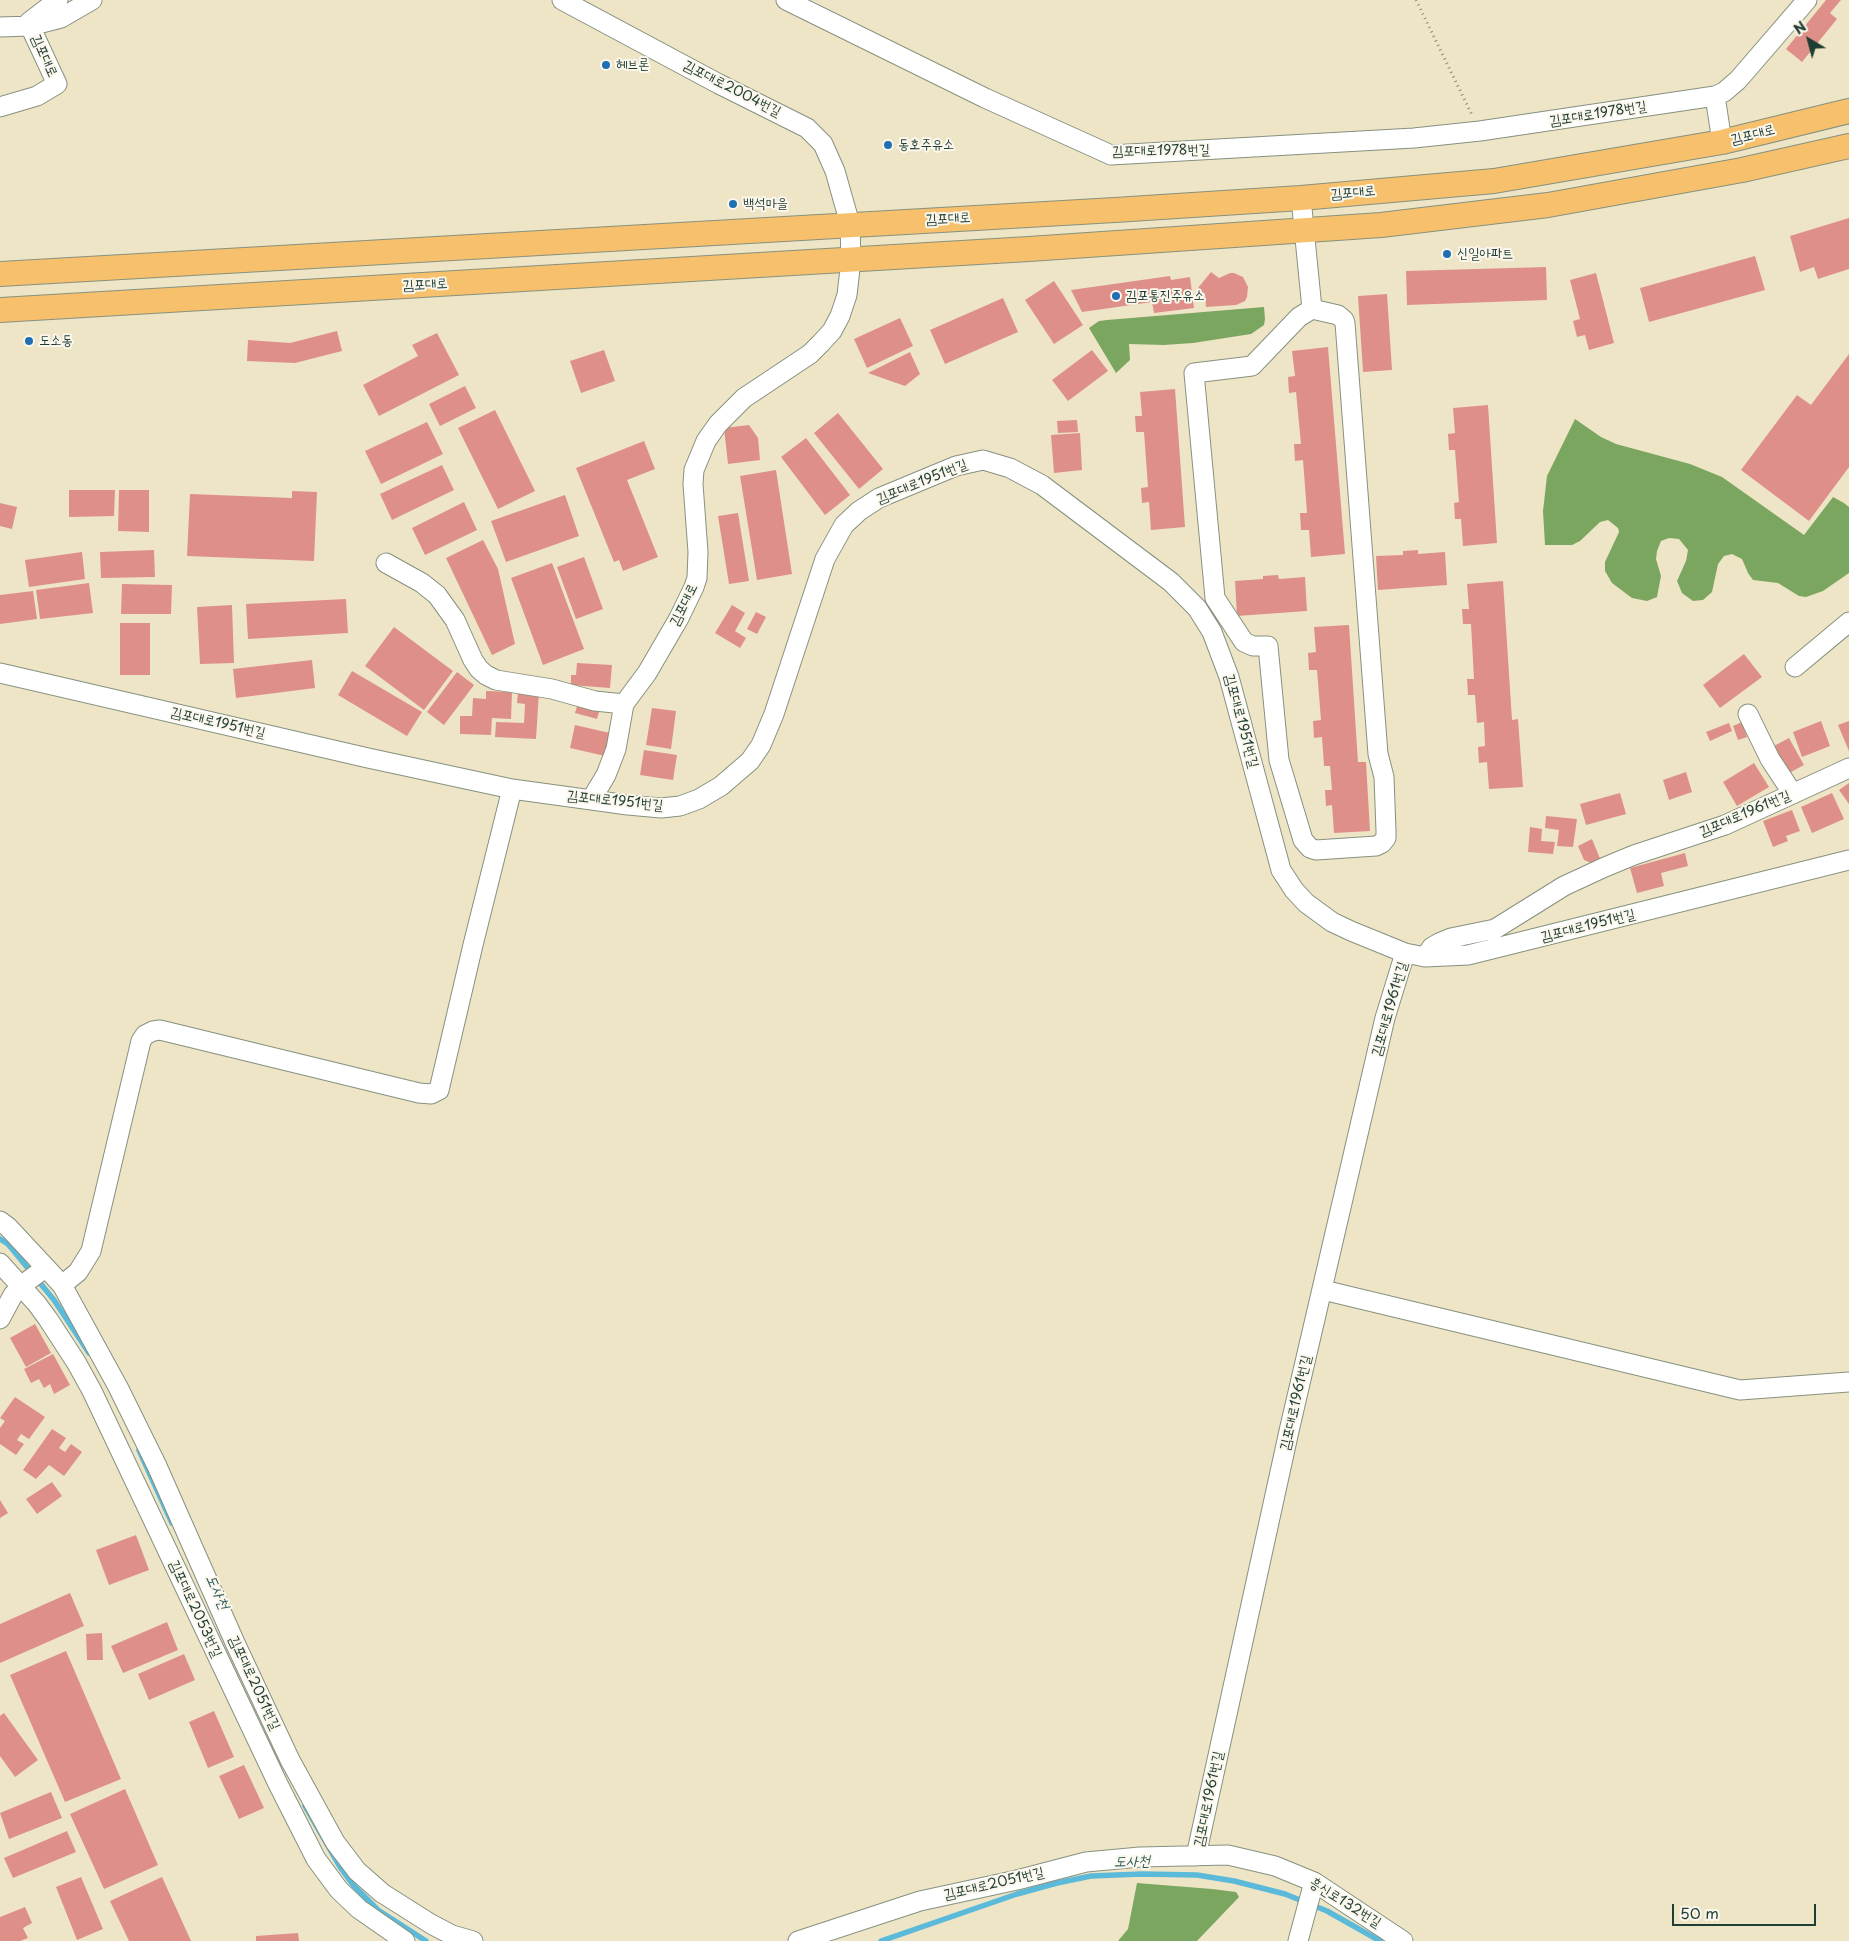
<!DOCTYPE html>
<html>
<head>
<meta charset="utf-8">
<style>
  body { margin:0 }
  #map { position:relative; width:1849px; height:1941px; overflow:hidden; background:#eee5c7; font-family:"Playpen Sans",sans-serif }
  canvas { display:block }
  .north { position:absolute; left:1784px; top:15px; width:50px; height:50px; -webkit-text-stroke:4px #fbf7ec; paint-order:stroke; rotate:323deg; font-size:14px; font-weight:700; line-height:20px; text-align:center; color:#1f3d34 }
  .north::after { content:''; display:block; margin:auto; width:18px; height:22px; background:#1f3d34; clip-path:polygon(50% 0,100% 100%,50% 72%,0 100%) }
  .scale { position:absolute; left:1672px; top:1904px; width:144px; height:22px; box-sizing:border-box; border:2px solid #1f3d34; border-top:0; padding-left:6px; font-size:15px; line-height:18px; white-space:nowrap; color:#1f3d34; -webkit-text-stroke:4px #fbf7ec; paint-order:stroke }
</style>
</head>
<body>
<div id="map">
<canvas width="1849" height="1941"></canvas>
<div class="north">N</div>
<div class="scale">50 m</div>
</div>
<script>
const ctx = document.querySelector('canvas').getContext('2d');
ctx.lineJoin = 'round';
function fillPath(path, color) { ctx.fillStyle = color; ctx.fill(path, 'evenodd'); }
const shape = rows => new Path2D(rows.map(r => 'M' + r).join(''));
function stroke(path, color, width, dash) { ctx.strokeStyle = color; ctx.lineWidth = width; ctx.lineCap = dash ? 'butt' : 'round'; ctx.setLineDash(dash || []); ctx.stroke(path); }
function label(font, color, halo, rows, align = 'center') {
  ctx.font = font + ' "Playpen Sans","Poor Story",sans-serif'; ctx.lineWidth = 4; ctx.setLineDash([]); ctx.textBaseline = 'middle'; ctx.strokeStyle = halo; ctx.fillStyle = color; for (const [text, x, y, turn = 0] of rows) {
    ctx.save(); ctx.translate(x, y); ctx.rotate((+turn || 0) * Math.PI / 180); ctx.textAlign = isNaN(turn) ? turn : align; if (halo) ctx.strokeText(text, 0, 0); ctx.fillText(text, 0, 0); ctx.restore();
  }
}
fillPath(shape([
  [1264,307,1265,319,1264,325,1251,334,1193,343,1164,345,1129,344,1130,360,1116,373,1089,328,1099,321,1107,320],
  [1575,419,1601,437,1616,444,1690,464,1722,477,1804,535,1833,497,1844,503,1849,507,1849,573,1823,591,1806,597,1799,596,1778,583,1753,580,1748,573,1742,559,1732,554,1724,556,1718,564,1712,592,1703,600,1693,601,1682,593,1677,581,1686,561,1688,550,1679,539,1669,538,1661,541,1657,551,1656,559,1661,576,1657,597,1647,601,1632,598,1612,583,1605,571,1605,562,1619,532,1618,528,1608,520,1600,522,1580,541,1572,545,1545,545,1543,511,1547,476],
  [1137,1883,1212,1889,1236,1892,1239,1897,1197,1941,1118,1941,1128,1929]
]), '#7ba65f');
stroke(shape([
  [0,1239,8,1244,54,1300,89,1353],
  [139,1450,172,1523],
  [305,1806,340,1867,353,1885,378,1910,426,1941],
  [881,1941,1017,1894,1057,1883,1091,1876,1142,1874,1197,1875,1234,1881,1285,1894,1327,1911,1380,1941]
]), '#5bb9d9', 5.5);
fillPath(shape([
  [1826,0,1841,0,1830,13,1837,19,1802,62,1786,49],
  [1849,218,1849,269,1818,279,1814,267,1800,272,1790,236],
  [1755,256,1765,290,1649,322,1640,288],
  [1546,267,1547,300,1407,305,1406,271],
  [1211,272,1219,278,1230,273,1234,273,1243,277,1248,287,1247,297,1245,301,1236,305,1206,307,1205,294,1198,288],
  [1596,273,1614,343,1589,350,1585,335,1577,337,1573,321,1580,319,1570,280],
  [1170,276,1171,280,1190,277,1194,308,1154,313,1152,302,1082,312,1071,290],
  [1054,281,1083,325,1054,344,1025,300],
  [1387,294,1392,370,1363,372,1358,296],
  [1003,298,1018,332,945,364,930,330],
  [900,318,913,346,867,368,854,339],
  [337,331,342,351,295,363,247,361,248,340,290,343],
  [437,333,459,375,379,416,363,385,418,356,412,345],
  [1328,347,1345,554,1311,557,1309,530,1301,530,1300,513,1307,513,1303,460,1295,461,1294,444,1301,444,1296,392,1289,393,1288,377,1295,376,1292,351],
  [604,350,615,381,581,393,570,361],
  [1092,350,1108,371,1068,401,1052,380],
  [910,352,920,374,905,386,868,373],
  [1849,354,1849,467,1809,521,1741,470,1797,395,1811,405],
  [465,386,476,408,440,426,429,404],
  [1175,389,1185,527,1151,530,1149,502,1142,503,1141,488,1148,487,1144,432,1136,432,1135,416,1142,416,1140,392],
  [1488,405,1497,543,1463,546,1461,519,1455,519,1454,503,1459,502,1455,450,1449,450,1448,434,1455,433,1453,408],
  [495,410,535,491,498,509,458,428],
  [838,413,883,469,859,489,814,433],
  [1077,420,1078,432,1058,433,1057,421],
  [427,422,443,454,381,484,365,451],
  [749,425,758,438,760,460,728,464,724,428],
  [1080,433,1082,470,1054,473,1051,435],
  [806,438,850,495,825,515,781,457],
  [644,441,655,469,627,480,658,557,623,571,619,560,614,562,576,468],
  [442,465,454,490,392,520,380,494],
  [776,470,792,574,757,580,740,476],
  [69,490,115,490,114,516,69,517],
  [119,490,149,490,149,532,118,531],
  [292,491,317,492,314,561,187,556,190,494,292,498],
  [565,495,579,536,506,562,491,521],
  [464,502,477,530,425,555,412,528],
  [0,503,17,507,12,529,0,526],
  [738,513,749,581,729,584,718,516],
  [483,540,498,569,515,644,492,655,446,558],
  [154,550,155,577,101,578,100,552],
  [1418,550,1418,554,1445,552,1447,585,1378,590,1376,556,1403,555,1403,551],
  [82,552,85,579,29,587,25,560],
  [584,557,603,609,576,619,557,567],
  [552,563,584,649,543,665,511,578],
  [1278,575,1279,579,1305,577,1307,611,1237,616,1235,581,1263,579,1263,576],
  [1503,581,1512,720,1518,719,1523,787,1489,789,1487,762,1479,763,1478,747,1485,746,1484,722,1477,723,1475,695,1468,695,1467,679,1474,679,1471,624,1463,624,1462,609,1469,609,1467,584],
  [89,583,93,613,40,619,36,590],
  [122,584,172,585,171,614,121,614],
  [33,591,37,619,0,624,0,595],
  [346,599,348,633,248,639,246,604],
  [232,605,234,663,200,664,197,607],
  [732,605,745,613,735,631,746,638,740,648,715,633],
  [756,612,766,617,757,634,747,629],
  [120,623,150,623,150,675,120,675],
  [1349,625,1358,762,1366,762,1370,831,1334,833,1332,805,1326,806,1325,790,1332,790,1330,766,1324,766,1322,737,1314,738,1313,721,1321,720,1317,670,1309,670,1308,653,1316,652,1314,627],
  [394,627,453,671,424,710,365,666],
  [1744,654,1762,677,1720,708,1703,685],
  [312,660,315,688,236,698,233,669],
  [577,663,612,665,610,688,571,685,571,675,576,675],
  [352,671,422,712,407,736,338,695],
  [457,672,474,685,444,725,427,712],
  [486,691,512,692,511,719,492,718,491,735,460,734,460,716,472,716,473,698,486,699],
  [518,691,539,692,536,739,495,737,496,722,524,723,525,704,517,703],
  [578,703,600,709,597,719,575,713],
  [652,708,676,711,671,749,646,745],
  [1821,721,1830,746,1802,757,1793,732],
  [1849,721,1849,751,1838,725],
  [1742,722,1747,737,1738,740,1733,726],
  [1729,723,1732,731,1710,741,1706,732],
  [575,725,610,733,605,756,570,748],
  [1789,738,1804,765,1789,773,1774,746],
  [644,750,677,755,673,780,640,775],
  [1754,763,1769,787,1737,806,1723,782],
  [1686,772,1692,792,1669,800,1663,780],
  [1849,783,1849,804,1839,790],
  [1620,793,1626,814,1586,825,1580,804],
  [1832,793,1844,819,1812,833,1801,807],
  [1792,810,1800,831,1786,836,1788,841,1773,847,1763,821],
  [1546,816,1577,819,1573,847,1557,846,1559,830,1545,828],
  [1530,827,1542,829,1541,841,1555,842,1553,854,1528,852],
  [1592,839,1601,861,1594,864,1584,860,1578,846],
  [1685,853,1688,866,1661,873,1664,886,1637,893,1630,868],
  [35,1324,51,1353,26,1367,10,1338],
  [53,1354,70,1385,54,1394,50,1384,44,1388,39,1379,31,1383,24,1369],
  [15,1397,45,1417,29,1439,21,1434,17,1440,24,1444,16,1455,0,1444,0,1428,5,1421,0,1418],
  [52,1429,66,1438,59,1448,65,1452,71,1444,82,1452,64,1476,49,1465,36,1479,23,1470],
  [52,1482,62,1496,37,1514,26,1499],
  [0,1500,8,1513,0,1518],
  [136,1535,149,1570,109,1585,96,1550],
  [70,1593,84,1626,0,1663,0,1624],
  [167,1622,178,1650,123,1673,111,1646],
  [102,1633,103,1660,87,1660,86,1634],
  [66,1651,121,1779,65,1802,10,1675],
  [184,1654,195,1680,149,1700,138,1674],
  [214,1711,234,1757,208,1768,189,1722],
  [4,1713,38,1760,15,1777,0,1756,0,1716],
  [244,1765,264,1808,239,1819,219,1776],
  [125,1789,158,1865,104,1889,70,1814],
  [51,1792,62,1818,9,1839,0,1813],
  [67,1831,76,1852,13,1878,4,1858],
  [81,1877,103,1929,77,1940,56,1887],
  [162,1877,191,1941,129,1941,110,1901],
  [25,1907,32,1923,23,1928,28,1938,20,1941,0,1941,0,1917],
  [298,1933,299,1941,256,1941,256,1936]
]), '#de9088');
const minor = shape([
  [786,0,985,98,1111,155,1414,138,1480,131,1715,96,1724,92,1738,80,1807,0],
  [29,22,58,0],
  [0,27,30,26,61,18,92,0],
  [1715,96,1722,142],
  [0,107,37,96,57,84,30,26],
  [1301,198,1312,309,1338,315,1344,320,1345,323,1378,754,1384,777,1386,831,1386,838,1382,843,1376,846,1316,850,1310,848,1303,840,1279,760,1268,646,1253,646,1244,642,1215,598,1194,373,1252,366,1299,317,1312,309],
  [386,563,422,583,437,595,455,620,473,660,479,669,486,675,496,680,552,689,595,701,624,704,647,673,679,618,694,587,697,578,698,552,693,484,694,470,706,441,718,424,744,398,810,354,821,343,832,331,840,316,847,295,851,260,850,224,835,171,823,144,807,128,719,84,562,0],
  [1795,667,1849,622],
  [0,673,368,758,512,789,628,805,661,808,680,806,699,799,721,786,750,761,761,745,774,714,825,559,844,525,859,511,879,498,956,466,983,460,1010,468,1042,485,1171,582,1197,608,1212,632,1229,677,1281,870,1294,890,1306,903,1332,922,1351,931,1405,953,1425,957,1468,955,1849,860],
  [1748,714,1770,759,1793,794],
  [591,800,606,775,616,749,624,704],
  [1425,957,1432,947,1439,943,1451,938,1495,929,1564,886,1605,867,1634,855,1725,825,1849,768],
  [0,1221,8,1227,62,1285,118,1387,157,1466,236,1645,290,1760,335,1842,357,1871,382,1893,431,1924,452,1935,473,1941],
  [0,1263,37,1304,48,1319,76,1362,92,1391,278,1784,316,1859,339,1890,359,1909,405,1941],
  [62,1285,78,1272,91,1251,141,1041,145,1035,153,1031,160,1030,419,1093,431,1094,439,1090,473,945,512,789],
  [1323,1290,1740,1390,1849,1382],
  [0,1319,13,1295,21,1286,45,1268],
  [1196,1856,1289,1431,1385,1018,1405,953],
  [798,1941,920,1901,1017,1880,1086,1862,1140,1857,1228,1855,1275,1866,1314,1882,1403,1941],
  [1298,1941,1314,1882]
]);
const major = shape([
  [0,274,1115,210,1301,198,1494,181,1722,142,1849,111],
  [0,310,1029,249,1381,225,1548,205,1742,170,1849,146]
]);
stroke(minor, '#86917e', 21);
stroke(major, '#86917e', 26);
stroke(shape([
  [1416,0,1472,115]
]), '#86917e', 3, [1, 4]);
stroke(minor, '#fff', 19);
stroke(major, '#f7c06c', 24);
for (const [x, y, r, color] of [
  [606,65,5,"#1f6fb2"],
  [888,145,5,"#1f6fb2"],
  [733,204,5,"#1f6fb2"],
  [1447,254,5,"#1f6fb2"],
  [1116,296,5,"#1f6fb2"],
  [29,341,5,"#1f6fb2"]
]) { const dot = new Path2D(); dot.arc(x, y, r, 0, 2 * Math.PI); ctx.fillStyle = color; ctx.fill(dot); stroke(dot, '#fbf7ec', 2); }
label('14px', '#1f3d34', '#fbf7ec', [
  ["김포대로",44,56,66],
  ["김포대로2004번길",732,89,27],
  ["김포대로1978번길",1598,114,-9],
  ["김포대로",1753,135,-14],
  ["김포대로1978번길",1161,151,-1],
  ["김포대로",1353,193,-5],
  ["김포대로",948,219,-3],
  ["김포대로",425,285,-3],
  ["김포대로1951번길",922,482,-22],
  ["김포대로",684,605,-64],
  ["김포대로1951번길",1241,721,75],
  ["김포대로1951번길",218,723,13],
  ["김포대로1951번길",615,801,6],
  ["김포대로1961번길",1745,814,-23],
  ["김포대로1951번길",1588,926,-14],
  ["김포대로1961번길",1390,1009,-74],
  ["김포대로1961번길",1296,1403,-77],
  ["김포대로2053번길",195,1609,65],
  ["김포대로2051번길",254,1683,65],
  ["김포대로1961번길",1209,1799,-78],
  ["김포대로2051번길",994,1884,-13],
  ["흥신로132번길",1345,1903,32]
]);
label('14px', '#1f3d34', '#fbf7ec', [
  ["헤브론",616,65],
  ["동호주유소",898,145],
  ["백석마을",743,204],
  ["신일아파트",1457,254],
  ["김포통진주유소",1126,296],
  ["도소동",39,341]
], 'left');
label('italic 15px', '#2e5c5d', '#fbf7ec', [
  ["도사천",217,1592,66],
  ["도사천",1132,1862,-1]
]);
</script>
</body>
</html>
